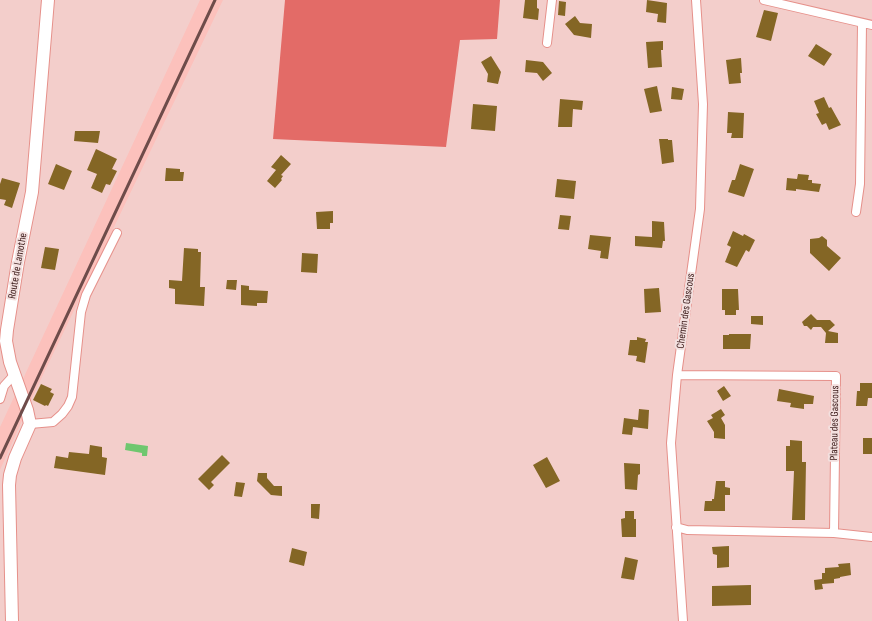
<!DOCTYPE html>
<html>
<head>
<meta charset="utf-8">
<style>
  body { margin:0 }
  canvas { display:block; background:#f3cecb }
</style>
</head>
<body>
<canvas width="872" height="621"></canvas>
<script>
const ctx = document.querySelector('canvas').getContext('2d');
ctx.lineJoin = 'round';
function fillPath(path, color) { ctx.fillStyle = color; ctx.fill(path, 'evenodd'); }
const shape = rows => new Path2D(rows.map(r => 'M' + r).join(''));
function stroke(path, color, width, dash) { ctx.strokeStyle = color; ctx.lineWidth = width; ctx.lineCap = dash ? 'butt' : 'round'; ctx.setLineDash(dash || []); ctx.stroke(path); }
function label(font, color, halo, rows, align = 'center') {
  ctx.font = font + ' "Sofia Sans Condensed",sans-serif'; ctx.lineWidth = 4; ctx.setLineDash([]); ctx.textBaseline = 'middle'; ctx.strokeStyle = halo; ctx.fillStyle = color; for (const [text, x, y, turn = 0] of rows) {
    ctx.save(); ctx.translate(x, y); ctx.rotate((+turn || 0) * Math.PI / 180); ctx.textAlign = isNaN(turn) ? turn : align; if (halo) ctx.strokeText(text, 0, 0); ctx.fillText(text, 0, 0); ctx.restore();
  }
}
fillPath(shape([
  [200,0,223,0,30,402,22,381],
  [15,395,24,416,0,470,0,427]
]), '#fcc1bc');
fillPath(shape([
  [285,0,500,0,497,39,460,40,446,147,273,139]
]), '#e36b67');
fillPath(shape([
  [126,443,148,446,147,456,142,456,142,453,125,450]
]), '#6fc76f');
fillPath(shape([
  [525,0,537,0,537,8,539,9,538,20,523,18],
  [647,0,667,3,666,23,657,22,658,14,646,12],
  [559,1,566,2,565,16,558,15],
  [764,10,778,13,771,41,756,37],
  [575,16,580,23,592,24,591,38,574,35,565,24],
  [663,41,663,50,661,50,662,67,648,68,646,42],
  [816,44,832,54,824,66,808,56],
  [491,56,501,72,498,84,487,82,488,74,481,62],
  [741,58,742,73,740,73,741,83,729,84,726,60],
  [526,60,543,62,552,73,543,81,537,73,525,72],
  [657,86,662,111,650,113,644,89],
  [672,87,684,89,682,100,671,99],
  [824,97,829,108,831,107,841,125,829,130,826,123,822,125,816,114,819,113,814,101],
  [560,99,583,101,582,110,573,109,572,127,558,127],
  [473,104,497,106,495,131,471,129],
  [728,112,744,113,743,138,731,138,732,133,727,133],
  [75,131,100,131,98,143,74,141],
  [659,139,668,139,668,140,672,140,674,162,662,164],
  [96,149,117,159,112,169,117,171,110,185,106,184,102,193,91,188,97,174,87,170],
  [281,155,291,164,281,175,283,176,281,179,282,180,275,188,267,181,276,170,271,167],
  [56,164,72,171,64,190,48,184],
  [740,164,754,169,744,197,728,192,732,180,735,180],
  [166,168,180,169,180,172,184,172,183,181,165,181],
  [798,174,809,175,808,180,812,180,812,183,821,184,819,192,796,189,796,191,786,190,787,178,797,179],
  [2,178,20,183,12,208,4,205,6,200,0,199,0,184],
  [557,179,576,181,574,199,555,197],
  [333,211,333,223,330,223,330,229,317,229,316,212],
  [560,215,571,216,569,230,558,229],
  [652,221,664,222,665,241,663,241,662,248,635,246,635,236,652,237],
  [733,231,743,236,744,234,755,240,749,252,746,250,737,267,725,262,731,247,727,245],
  [590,235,611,237,608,259,600,258,601,251,588,249],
  [822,236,827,240,827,246,841,258,829,271,810,253,810,239,819,238],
  [45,247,59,249,55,270,41,268],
  [184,248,198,249,198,252,201,252,200,287,205,287,204,306,175,304,175,289,169,288,169,280,182,281],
  [302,253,318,254,317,273,301,272],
  [227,280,237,280,236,290,226,289],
  [241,285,249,286,249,290,268,291,267,303,257,303,257,306,241,305],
  [659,288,661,312,645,313,644,289],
  [722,289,738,289,739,310,736,310,736,315,725,315,725,310,722,310],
  [811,314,817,320,830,320,835,325,828,331,838,333,838,343,825,343,826,333,821,327,813,327,811,330,807,326,804,326,802,322],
  [751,316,763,316,763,325,751,324],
  [729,334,751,334,750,349,723,349,723,335,729,335],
  [637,337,646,339,645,342,648,342,645,363,636,361,637,356,628,355,630,340,637,340],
  [860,383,872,383,872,398,868,398,867,406,856,406,857,391,860,391],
  [41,384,52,389,50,392,54,394,48,406,46,405,45,406,33,400],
  [724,386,731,396,723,401,717,391],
  [779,389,814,396,813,404,804,404,804,409,790,407,791,403,777,401],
  [639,409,649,410,648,429,633,427,632,435,622,434,624,418,638,420],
  [721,409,725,415,721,418,725,425,725,439,714,438,714,432,707,421,713,418,711,415],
  [863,438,872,438,872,454,863,454],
  [790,440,802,441,802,462,806,462,805,520,792,520,794,471,786,471,786,446,790,446],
  [90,445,102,447,102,457,107,458,105,475,54,468,56,456,68,458,69,452,89,454],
  [222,455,230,463,211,482,214,485,209,490,198,479],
  [547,457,560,481,546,488,533,465],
  [624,463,640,464,640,474,638,475,637,490,625,489],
  [258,473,267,473,267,478,274,486,282,486,282,496,271,495,257,481],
  [716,481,725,481,725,487,730,488,730,495,725,495,725,511,704,511,705,501,712,501,712,499,714,499],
  [236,482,245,483,242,497,234,496],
  [311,504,320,504,319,519,311,518],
  [625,511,634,511,634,519,636,519,636,537,622,537,621,519,625,518],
  [729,546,729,567,717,568,717,555,713,554,712,547],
  [292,548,307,552,304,566,289,562],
  [625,557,638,560,634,580,621,578],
  [850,563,851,575,840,577,840,578,834,579,834,583,822,584,823,589,815,590,814,580,822,579,822,573,825,573,825,568,839,567,838,564],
  [751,585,751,605,712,606,712,586]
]), '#846625');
const street = shape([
  [764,0,872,25],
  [547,43,552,0],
  [856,212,860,184,862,24],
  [677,375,836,376,834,533],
  [0,399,4,386,14,375],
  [30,424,53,422,62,414,68,406,72,397,81,312,86,295,117,233],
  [676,527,687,530,834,533,872,537],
  [683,621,671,443,677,375,700,209,703,104,696,0]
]);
const secondary = shape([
  [12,621,9,485,10,475,15,458,30,424,27,410,10,362,6,341,7,330,18,262,32,192,48,0]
]);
stroke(street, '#e6908a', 10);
stroke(secondary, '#e6908a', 14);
stroke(street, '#fff', 8);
stroke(secondary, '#fff', 12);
stroke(shape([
  [0,458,215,0]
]), '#6e4c4a', 3);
label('11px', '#3b1a19', '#f3e0df', [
  ["Route de Lamothe",18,266,-80],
  ["Chemin des Gascous",686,311,-82],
  ["Plateau des Gascous",835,423,-89]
]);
</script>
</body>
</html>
